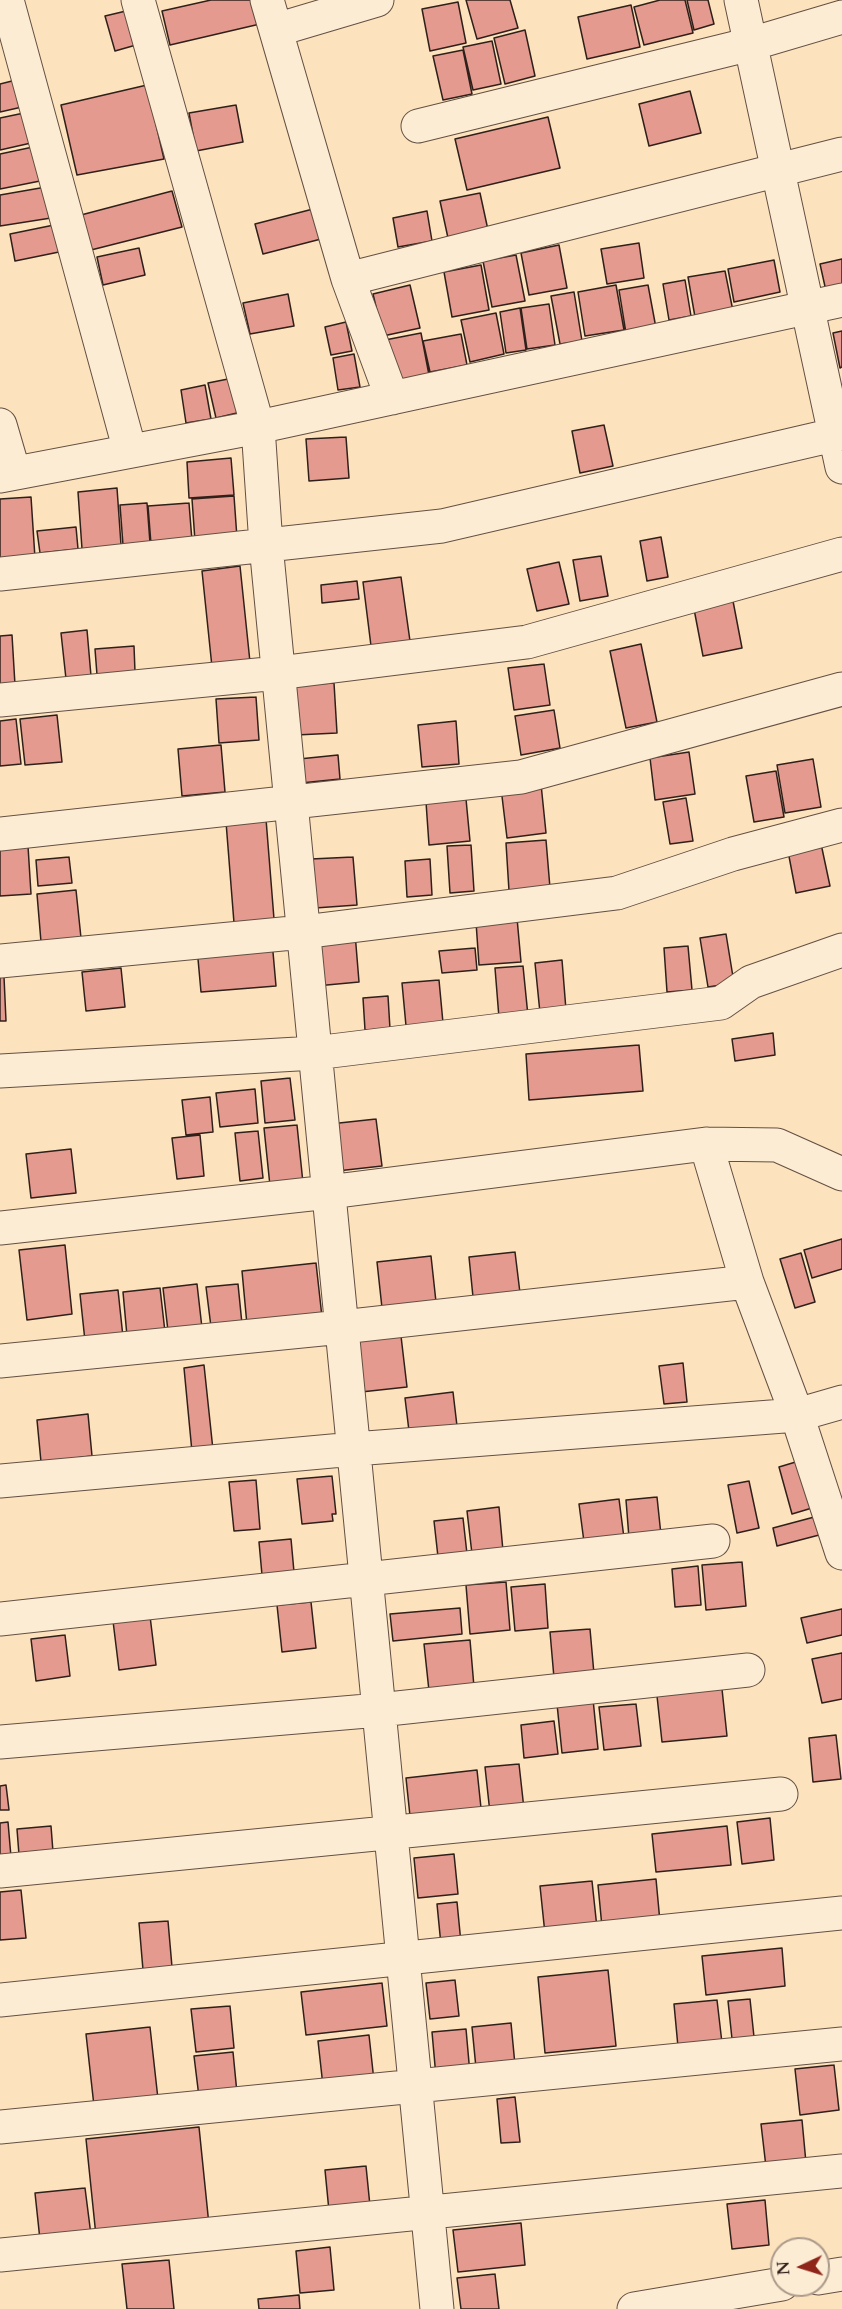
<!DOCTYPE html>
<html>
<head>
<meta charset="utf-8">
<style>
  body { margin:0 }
  #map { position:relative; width:842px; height:2309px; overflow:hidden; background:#fce2bd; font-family:Cardo,serif }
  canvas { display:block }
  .north { position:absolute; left:770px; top:2237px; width:60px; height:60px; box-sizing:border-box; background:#fdecd4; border:2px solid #ab9a8a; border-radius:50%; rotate:266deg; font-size:16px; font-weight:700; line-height:24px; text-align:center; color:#30201a }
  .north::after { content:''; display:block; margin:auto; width:21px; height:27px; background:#8f2418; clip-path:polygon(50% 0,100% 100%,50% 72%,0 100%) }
</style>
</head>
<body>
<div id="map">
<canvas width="842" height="2309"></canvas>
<div class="north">N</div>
</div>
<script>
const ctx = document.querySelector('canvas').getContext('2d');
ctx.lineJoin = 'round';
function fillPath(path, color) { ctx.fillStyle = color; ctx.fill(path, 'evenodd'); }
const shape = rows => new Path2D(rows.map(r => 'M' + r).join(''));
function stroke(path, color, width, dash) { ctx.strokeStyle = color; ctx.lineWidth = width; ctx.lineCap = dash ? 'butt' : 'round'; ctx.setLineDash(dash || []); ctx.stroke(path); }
const building = shape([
  [211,0,255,0,260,24,170,45,162,11,211,0],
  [466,0,510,0,518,28,477,39,466,0],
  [660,0,685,0,693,33,644,45,634,7,660,0],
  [687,0,708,0,714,24,694,30,687,0],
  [458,2,466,43,430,51,422,9,458,2],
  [631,5,640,47,587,59,578,17,631,5],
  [126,11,136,45,115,51,105,16,126,11],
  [525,30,535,76,505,84,494,38,525,30],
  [492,41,501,84,473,90,463,47,492,41],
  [463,50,472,94,443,100,433,56,463,50],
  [16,80,22,107,0,112,0,84,16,80],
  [147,85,164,159,77,175,61,105,147,85],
  [690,91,701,133,649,146,639,104,690,91],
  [236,105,243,142,196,151,189,113,236,105],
  [24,113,31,143,0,150,0,118,24,113],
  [548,117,560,168,467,190,455,139,548,117],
  [33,147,40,181,0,189,0,154,33,147],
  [46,187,51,218,0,226,0,195,46,187],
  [172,191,182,227,91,250,81,215,172,191],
  [480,193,488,230,448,238,440,201,480,193],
  [313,209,321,239,263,254,255,224,313,209],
  [427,211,432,241,398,247,393,218,427,211],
  [54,225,59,252,15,261,10,234,54,225],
  [639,243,644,278,607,284,601,249,639,243],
  [559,245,567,288,529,295,521,253,559,245],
  [139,248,145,275,103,285,97,257,139,248],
  [516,255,525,301,492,307,483,261,516,255],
  [842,259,842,287,826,291,820,264,842,259],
  [774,260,780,292,734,302,728,269,774,260],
  [481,265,489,310,452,317,444,272,481,265],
  [725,271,733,311,695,317,688,277,725,271],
  [685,280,691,316,669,320,663,284,685,280],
  [410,285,420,328,383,336,373,294,410,285],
  [616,285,624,330,585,336,578,292,616,285],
  [648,285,656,328,626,333,619,290,648,285],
  [574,292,582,341,560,344,551,296,574,292],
  [288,294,294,326,250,334,243,303,288,294],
  [549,304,555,345,527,349,521,308,549,304],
  [520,308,526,350,506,353,500,312,520,308],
  [496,313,504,354,470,362,461,320,496,313],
  [346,322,352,351,331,355,325,327,346,322],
  [842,331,842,367,840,368,833,333,842,331],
  [421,333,429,375,393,382,385,340,421,333],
  [461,334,467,365,430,372,423,341,461,334],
  [354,354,360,387,338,390,333,358,354,354],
  [233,378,241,412,216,418,208,383,233,378],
  [205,385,211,419,186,423,181,390,205,385],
  [604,425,613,466,580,473,572,431,604,425],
  [346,437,349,478,309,481,306,439,346,437],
  [231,458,234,495,189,498,187,462,231,458],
  [117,488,121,545,82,549,78,492,117,488],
  [234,496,237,538,195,541,192,499,234,496],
  [31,497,35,558,0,560,0,499,31,497],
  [147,503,150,543,123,545,120,505,147,503],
  [189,503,192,541,151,544,148,506,189,503],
  [76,527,78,549,40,553,37,531,76,527],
  [661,537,668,577,647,581,640,541,661,537],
  [601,556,608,596,580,601,573,560,601,556],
  [559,562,569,604,537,611,527,569,559,562],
  [240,566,250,662,212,667,202,571,240,566],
  [401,577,410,641,371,646,363,582,401,577],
  [357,581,359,599,322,603,321,585,357,581],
  [733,601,742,648,703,656,694,609,733,601],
  [87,630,91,676,66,679,61,633,87,630],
  [12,635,15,685,0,686,0,636,12,635],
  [641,644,657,722,626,728,610,651,641,644],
  [134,646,135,672,97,675,95,649,134,646],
  [544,664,550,705,514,710,508,668,544,664],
  [334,683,337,733,296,735,293,685,334,683],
  [256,697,259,740,219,743,216,699,256,697],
  [554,710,560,748,521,755,515,716,554,710],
  [57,715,62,762,25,765,20,719,57,715],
  [16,719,21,764,0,766,0,721,16,719],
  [456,721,459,764,422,767,418,725,456,721],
  [221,745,225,792,182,796,178,749,221,745],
  [689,752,695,794,655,800,650,758,689,752],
  [338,755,340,779,301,783,299,759,338,755],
  [813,759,821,807,785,813,777,765,813,759],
  [776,771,784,817,754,822,746,776,776,771],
  [541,784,546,833,507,838,501,788,541,784],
  [686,798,693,841,670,844,663,802,686,798],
  [466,799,470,841,429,845,426,802,466,799],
  [266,819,274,919,234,923,226,822,266,819],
  [820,839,830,886,796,893,787,846,820,839],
  [546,840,550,888,509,891,506,843,546,840],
  [471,845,474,891,450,893,447,846,471,845],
  [28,846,31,894,0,896,0,848,28,846],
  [69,857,72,883,38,886,36,860,69,857],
  [353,857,357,905,315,908,311,859,353,857],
  [430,859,432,895,407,897,405,861,430,859],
  [76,890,81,938,41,942,37,894,76,890],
  [517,918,521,962,479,965,476,922,517,918],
  [355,933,359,982,316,986,311,937,355,933],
  [726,934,734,983,708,987,700,938,726,934],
  [272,941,276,986,201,992,197,948,272,941],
  [688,946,692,990,667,992,664,948,688,946],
  [475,948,477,970,442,973,439,951,475,948],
  [562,960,566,1010,540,1013,535,963,562,960],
  [523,966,528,1016,499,1018,495,968,523,966],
  [121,968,125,1007,86,1011,82,972,121,968],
  [0,977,4,977,6,1021,0,1021,0,977],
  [439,980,443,1023,406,1026,402,983,439,980],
  [388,996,390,1029,365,1030,363,998,388,996],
  [773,1033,775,1055,735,1061,732,1039,773,1033],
  [639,1045,643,1091,529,1100,526,1054,639,1045],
  [290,1078,295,1120,265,1123,261,1081,290,1078],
  [255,1089,258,1123,220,1127,216,1093,255,1089],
  [210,1097,213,1132,186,1135,182,1100,210,1097],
  [376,1119,382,1166,337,1171,330,1124,376,1119],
  [297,1125,303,1183,270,1186,264,1128,297,1125],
  [258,1131,263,1178,240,1181,235,1133,258,1131],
  [200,1135,204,1176,177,1179,172,1138,200,1135],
  [71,1149,76,1193,31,1198,26,1154,71,1149],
  [842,1239,842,1269,812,1278,804,1250,842,1239],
  [65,1245,72,1314,27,1320,19,1250,65,1245],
  [515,1252,520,1293,473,1297,469,1257,515,1252],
  [801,1253,815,1302,795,1308,780,1259,801,1253],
  [431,1256,436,1302,382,1308,377,1262,431,1256],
  [316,1263,322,1317,247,1325,242,1271,316,1263],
  [197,1284,202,1328,168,1331,163,1288,197,1284],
  [238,1284,242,1324,211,1327,206,1287,238,1284],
  [160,1288,165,1332,127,1336,123,1292,160,1288],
  [118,1290,123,1337,85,1341,80,1294,118,1290],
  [401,1336,407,1387,361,1392,355,1341,401,1336],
  [683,1363,687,1402,664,1404,659,1366,683,1363],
  [204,1365,213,1450,192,1452,184,1368,204,1365],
  [453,1392,457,1426,409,1431,405,1398,453,1392],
  [88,1414,92,1456,41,1462,37,1420,88,1414],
  [799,1461,812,1508,792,1514,779,1467,799,1461],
  [332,1476,336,1514,332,1514,333,1521,302,1524,297,1479,332,1476],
  [256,1480,260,1529,234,1531,229,1482,256,1480],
  [749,1481,759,1528,737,1533,728,1485,749,1481],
  [657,1497,661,1535,629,1538,626,1500,657,1497],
  [619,1499,624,1538,584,1542,579,1504,619,1499],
  [499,1507,503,1551,472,1554,467,1511,499,1507],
  [818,1516,823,1534,777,1546,773,1528,818,1516],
  [463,1518,467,1554,438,1557,434,1521,463,1518],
  [291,1539,294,1572,262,1575,259,1542,291,1539],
  [742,1562,746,1606,706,1610,702,1565,742,1562],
  [698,1566,701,1605,675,1607,672,1569,698,1566],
  [506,1582,510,1630,470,1634,466,1585,506,1582],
  [545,1584,548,1628,515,1631,511,1587,545,1584],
  [311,1602,316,1648,282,1652,277,1605,311,1602],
  [460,1608,462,1634,393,1641,390,1614,460,1608],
  [842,1609,842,1635,807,1643,801,1618,842,1609],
  [150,1616,156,1665,119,1670,113,1621,150,1616],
  [590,1629,594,1674,554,1678,550,1632,590,1629],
  [65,1635,70,1676,36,1681,31,1639,65,1635],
  [470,1640,474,1687,429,1691,424,1644,470,1640],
  [842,1653,842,1699,822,1703,812,1659,842,1653],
  [722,1689,727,1736,662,1742,657,1696,722,1689],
  [593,1699,598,1749,562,1753,557,1704,593,1699],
  [636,1704,641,1746,604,1750,599,1707,636,1704],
  [554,1721,558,1754,524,1758,521,1725,554,1721],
  [836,1735,841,1779,813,1782,809,1738,836,1735],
  [519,1764,524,1809,490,1813,485,1767,519,1764],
  [477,1770,481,1808,410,1816,406,1778,477,1770],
  [6,1785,9,1810,0,1810,0,1786,6,1785],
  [770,1818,774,1860,742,1864,737,1822,770,1818],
  [8,1822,11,1857,0,1858,0,1823,8,1822],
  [51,1826,53,1852,19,1855,17,1829,51,1826],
  [727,1826,731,1865,656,1872,652,1834,727,1826],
  [454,1854,458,1894,418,1898,414,1858,454,1854],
  [656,1879,660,1922,602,1927,598,1885,656,1879],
  [592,1881,597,1928,545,1934,540,1886,592,1881],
  [21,1890,26,1938,0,1940,0,1892,21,1890],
  [457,1902,461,1943,441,1945,437,1904,457,1902],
  [168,1921,172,1967,143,1970,139,1923,168,1921],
  [782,1948,785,1986,706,1995,702,1956,782,1948],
  [608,1970,616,2046,545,2053,538,1977,608,1970],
  [455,1980,459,2016,430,2019,426,1983,455,1980],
  [382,1983,387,2026,306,2035,301,1992,382,1983],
  [750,1999,754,2037,732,2039,728,2001,750,1999],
  [717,2000,722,2043,678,2047,674,2004,717,2000],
  [230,2006,234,2048,196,2052,191,2009,230,2006],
  [511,2023,515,2065,476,2068,472,2027,511,2023],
  [150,2027,158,2099,94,2106,86,2034,150,2027],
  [466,2029,470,2074,436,2077,432,2032,466,2029],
  [369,2035,374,2081,323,2086,318,2041,369,2035],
  [233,2052,237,2093,199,2097,194,2056,233,2052],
  [834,2065,839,2110,800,2115,795,2069,834,2065],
  [515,2097,520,2142,501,2143,497,2099,515,2097],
  [802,2120,806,2163,766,2167,761,2124,802,2120],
  [199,2127,209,2225,96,2236,86,2139,199,2127],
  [366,2166,370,2206,329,2211,325,2170,366,2166],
  [85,2188,91,2235,40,2240,35,2193,85,2188],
  [765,2200,769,2245,732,2249,727,2204,765,2200],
  [521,2223,525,2265,458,2272,453,2230,521,2223],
  [330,2247,334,2290,300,2293,296,2251,330,2247],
  [169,2260,174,2309,127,2309,122,2264,169,2260],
  [495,2274,499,2309,461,2309,457,2278,495,2274],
  [299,2295,300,2309,259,2309,258,2299,299,2295]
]);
fillPath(building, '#e49a8f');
stroke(building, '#30201a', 1.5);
const minor = shape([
  [7,0,130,451],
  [138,0,258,427,266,545,437,2309],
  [267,0,348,279,392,398],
  [741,0,842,467],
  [276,30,377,0],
  [418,126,751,44,842,17],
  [348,279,842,154],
  [0,425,14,473],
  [0,476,258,427,842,300],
  [0,574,442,526,842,433],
  [0,700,278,673,527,642,842,554],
  [0,834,521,777,842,689],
  [0,961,303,932,617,893,733,854,842,825],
  [0,1071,315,1053,721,1003,751,982,842,950],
  [706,1144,747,1282,797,1415,842,1553],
  [0,1228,329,1192,706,1144,777,1145,842,1174],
  [0,1361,342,1327,747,1282],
  [0,1481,354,1449,797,1415,842,1402],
  [0,1619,713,1541],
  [0,1742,379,1710,748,1670],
  [0,1871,781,1794],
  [0,2000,842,1913],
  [0,2127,842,2044],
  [0,2255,842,2171],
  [818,2278,842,2274],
  [634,2309,782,2284]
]);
stroke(minor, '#635043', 35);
stroke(minor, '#fdecd4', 33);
</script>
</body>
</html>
